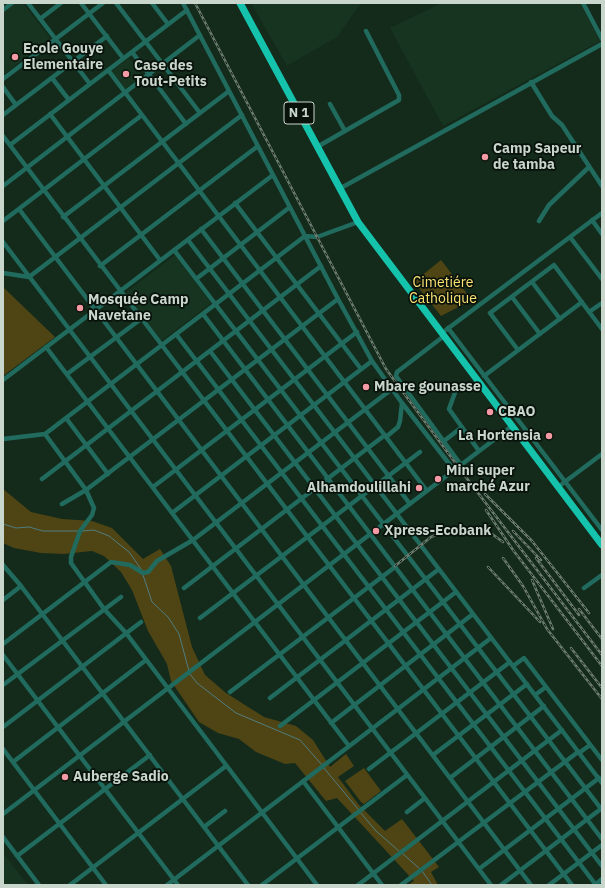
<!DOCTYPE html>
<html>
<head>
<meta charset="utf-8">
<style>
  body { margin:0 }
  #map { position:relative; width:605px; height:888px; overflow:hidden; background:#142b1b; font-family:"IBM Plex Sans",sans-serif }
  canvas { display:block }
  .frame { position:absolute; inset:0; border:4px solid #c9d6cc; pointer-events:none }
</style>
</head>
<body>
<div id="map">
<canvas width="605" height="888"></canvas>
<div class="frame"></div>
</div>
<script>
const ctx = document.querySelector('canvas').getContext('2d');
ctx.lineJoin = 'round';
function fillPath(path, color) { ctx.fillStyle = color; ctx.fill(path, 'evenodd'); }
const shape = rows => new Path2D(rows.map(r => 'M' + r).join(''));
function stroke(path, color, width, dash) { ctx.strokeStyle = color; ctx.lineWidth = width; ctx.lineCap = dash ? 'butt' : 'round'; ctx.setLineDash(dash || []); ctx.stroke(path); }
function label(font, color, halo, rows, align = 'center') {
  ctx.font = font + ' "IBM Plex Sans",sans-serif'; ctx.lineWidth = 3.5; ctx.setLineDash([]); ctx.textBaseline = 'middle'; ctx.strokeStyle = halo; ctx.fillStyle = color; for (const [text, x, y, turn = 0] of rows) {
    ctx.save(); ctx.translate(x, y); ctx.rotate((+turn || 0) * Math.PI / 180); ctx.textAlign = isNaN(turn) ? turn : align; if (halo) ctx.strokeText(text, 0, 0); ctx.fillText(text, 0, 0); ctx.restore();
  }
}
fillPath(shape([
  [15,3,23,3,50,38,3,75,3,13],
  [251,3,361,3,337,37,287,66],
  [442,3,580,3,600,41,443,126,390,28],
  [129,58,142,76,123,90,110,72],
  [175,255,211,303,160,342,124,294],
  [3,853,28,885,3,885]
]), '#16341f');
fillPath(shape([
  [441,260,472,300,441,316,414,282],
  [3,287,55,337,3,376],
  [3,489,31,512,62,519,92,521,112,528,143,559,160,549,171,566,192,647,205,675,226,693,264,717,296,726,313,740,330,767,346,754,354,766,338,777,359,805,385,831,402,819,439,867,431,872,438,885,408,885,414,881,337,798,326,801,295,763,285,764,256,752,239,739,218,733,199,722,171,681,167,664,148,631,132,590,121,572,104,556,92,551,64,554,41,553,14,548,3,543],
  [364,768,381,791,364,804,361,802,345,781]
]), '#4f4414');
stroke(shape([
  [3,524,16,528,29,527,43,531,79,531],
  [82,531,94,530,109,536,129,552,141,569],
  [143,575,152,602,168,617,179,634,189,671],
  [190,674,197,683,236,713,300,740,322,765],
  [323,767,358,809],
  [360,812,376,831,399,851],
  [403,854,420,869],
  [422,871,432,885]
]), '#507e80', 1);
stroke(shape([
  [28,3,90,84],
  [81,3,123,58],
  [116,3,200,113],
  [152,3,168,24],
  [183,3,338,299,372,361,402,403,454,470],
  [583,3,602,39],
  [3,10,12,3],
  [40,19,61,3],
  [132,52,186,124],
  [108,70,427,491],
  [52,78,69,100],
  [3,79,103,3],
  [531,82,552,116,562,125,602,186],
  [3,87,16,105,3,115],
  [330,104,345,131],
  [16,105,107,36],
  [50,114,160,260],
  [3,136,572,885],
  [10,145,187,10],
  [317,147,399,100,399,95,366,31],
  [3,186,200,35],
  [339,189,602,44],
  [235,203,361,369],
  [19,209,531,885],
  [63,217,229,91],
  [592,220,602,234],
  [3,221,142,115],
  [539,221,549,205,589,167],
  [201,229,410,504],
  [570,237,602,279],
  [188,240,602,783],
  [3,242,491,885],
  [174,250,602,810],
  [100,266,258,146],
  [3,273,29,277,242,115],
  [196,279,290,207],
  [532,282,560,319],
  [512,297,540,334],
  [589,312,602,303],
  [203,314,602,839],
  [448,328,602,530],
  [446,330,602,213],
  [176,334,596,885],
  [444,336,397,372,396,376,461,465],
  [46,347,349,746],
  [518,350,490,313,554,265,602,329],
  [210,351,602,866],
  [67,374,141,319],
  [484,376,582,302],
  [3,380,273,175],
  [457,387,449,409,479,451],
  [66,418,108,474],
  [45,434,86,490,94,508,92,515,80,531,71,557,71,563,104,609,126,633,317,885],
  [386,437,398,427,400,421,402,403],
  [3,439,45,434,305,236,317,237,358,222],
  [444,441,462,427],
  [42,479,321,266],
  [153,487,357,332],
  [558,487,602,454],
  [62,504,86,490,338,299],
  [172,513,372,361],
  [3,565,21,586,248,885],
  [184,588,385,435],
  [584,588,602,575],
  [3,600,21,586],
  [200,618,420,452],
  [3,644,111,562,130,565,143,573,148,572,157,561,193,540,392,389],
  [3,655,178,885],
  [513,666,524,658,602,760],
  [3,685,121,597],
  [230,692,395,567],
  [535,695,546,687],
  [270,698,439,569],
  [331,723,473,614],
  [280,726,456,592],
  [3,727,141,622],
  [3,749,106,885],
  [579,753,590,745],
  [433,755,527,684],
  [13,762,146,660],
  [369,769,510,662],
  [450,778,544,706],
  [303,781,382,885],
  [407,812,425,798],
  [3,814,512,426],
  [204,827,225,811],
  [3,837,39,885],
  [17,856,150,755],
  [479,869,599,778],
  [70,885,226,766],
  [167,885,491,638],
  [262,885,407,775],
  [358,885,562,730],
  [401,885,578,752],
  [501,885,602,808],
  [549,885,602,845],
  [595,885,602,879]
]), '#216a5e', 4.5);
stroke(shape([
  [240,3,358,222,602,545]
]), '#15c2ab', 7);
const rail = shape([
  [195,3,386,369,462,472,602,655],
  [485,494,532,541,589,613],
  [486,510,513,550,602,666],
  [513,531,541,560],
  [503,558,523,586,547,629,602,699],
  [536,558,579,615],
  [395,566,431,537,445,531,463,528,477,530,492,534,503,542],
  [488,567,540,622],
  [532,580,553,629],
  [579,609,602,639],
  [571,648,602,688]
]);
stroke(rail, '#6b7d70', 2.5);
stroke(rail, '#08110a', 1, [3]);
for (const [x, y, r, color] of [
  [15,57,4,"#f49aa5"],
  [126,74,4,"#f49aa5"],
  [485,157,4,"#f49aa5"],
  [80,308,4,"#f49aa5"],
  [366,387,4,"#f49aa5"],
  [490,412,4,"#f49aa5"],
  [549,436,4,"#f49aa5"],
  [438,479,4,"#f49aa5"],
  [419,488,4,"#f49aa5"],
  [376,531,4,"#f49aa5"],
  [65,777,4,"#f49aa5"]
]) { const dot = new Path2D(); dot.arc(x, y, r, 0, 2 * Math.PI); ctx.fillStyle = color; ctx.fill(dot); stroke(dot, '#08110a', 1.5); }
for (const [x, y, w] of [
  [299,113,30]
]) { const box = new Path2D(); box.roundRect(x - w / 2, y - 11, w, 22, 3); ctx.fillStyle = '#08110a'; ctx.fill(box); stroke(box, '#c9d6cc', 1); }
label('bold 13px', '#c9d6cc', null, [
  ["N 1",299,113]
]);
label('bold 14px', '#c9d6cc', '#08110a', [
  ["Ecole Gouye",23,49],
  ["Elementaire",23,65],
  ["Case des",134,66],
  ["Tout-Petits",134,82],
  ["Camp Sapeur",493,149],
  ["de tamba",493,165],
  ["Mosquée Camp",88,300],
  ["Navetane",88,316],
  ["Mbare gounasse",374,387],
  ["CBAO",498,412],
  ["La Hortensia",541,436,"right"],
  ["Mini super",446,471],
  ["marché Azur",446,487],
  ["Alhamdoulillahi",411,488,"right"],
  ["Xpress-Ecobank",384,531],
  ["Auberge Sadio",73,777]
], 'left');
label('14px', '#fce274', '#08110a', [
  ["Cimetiére",443,283],
  ["Catholique",443,299]
]);
</script>
</body>
</html>
